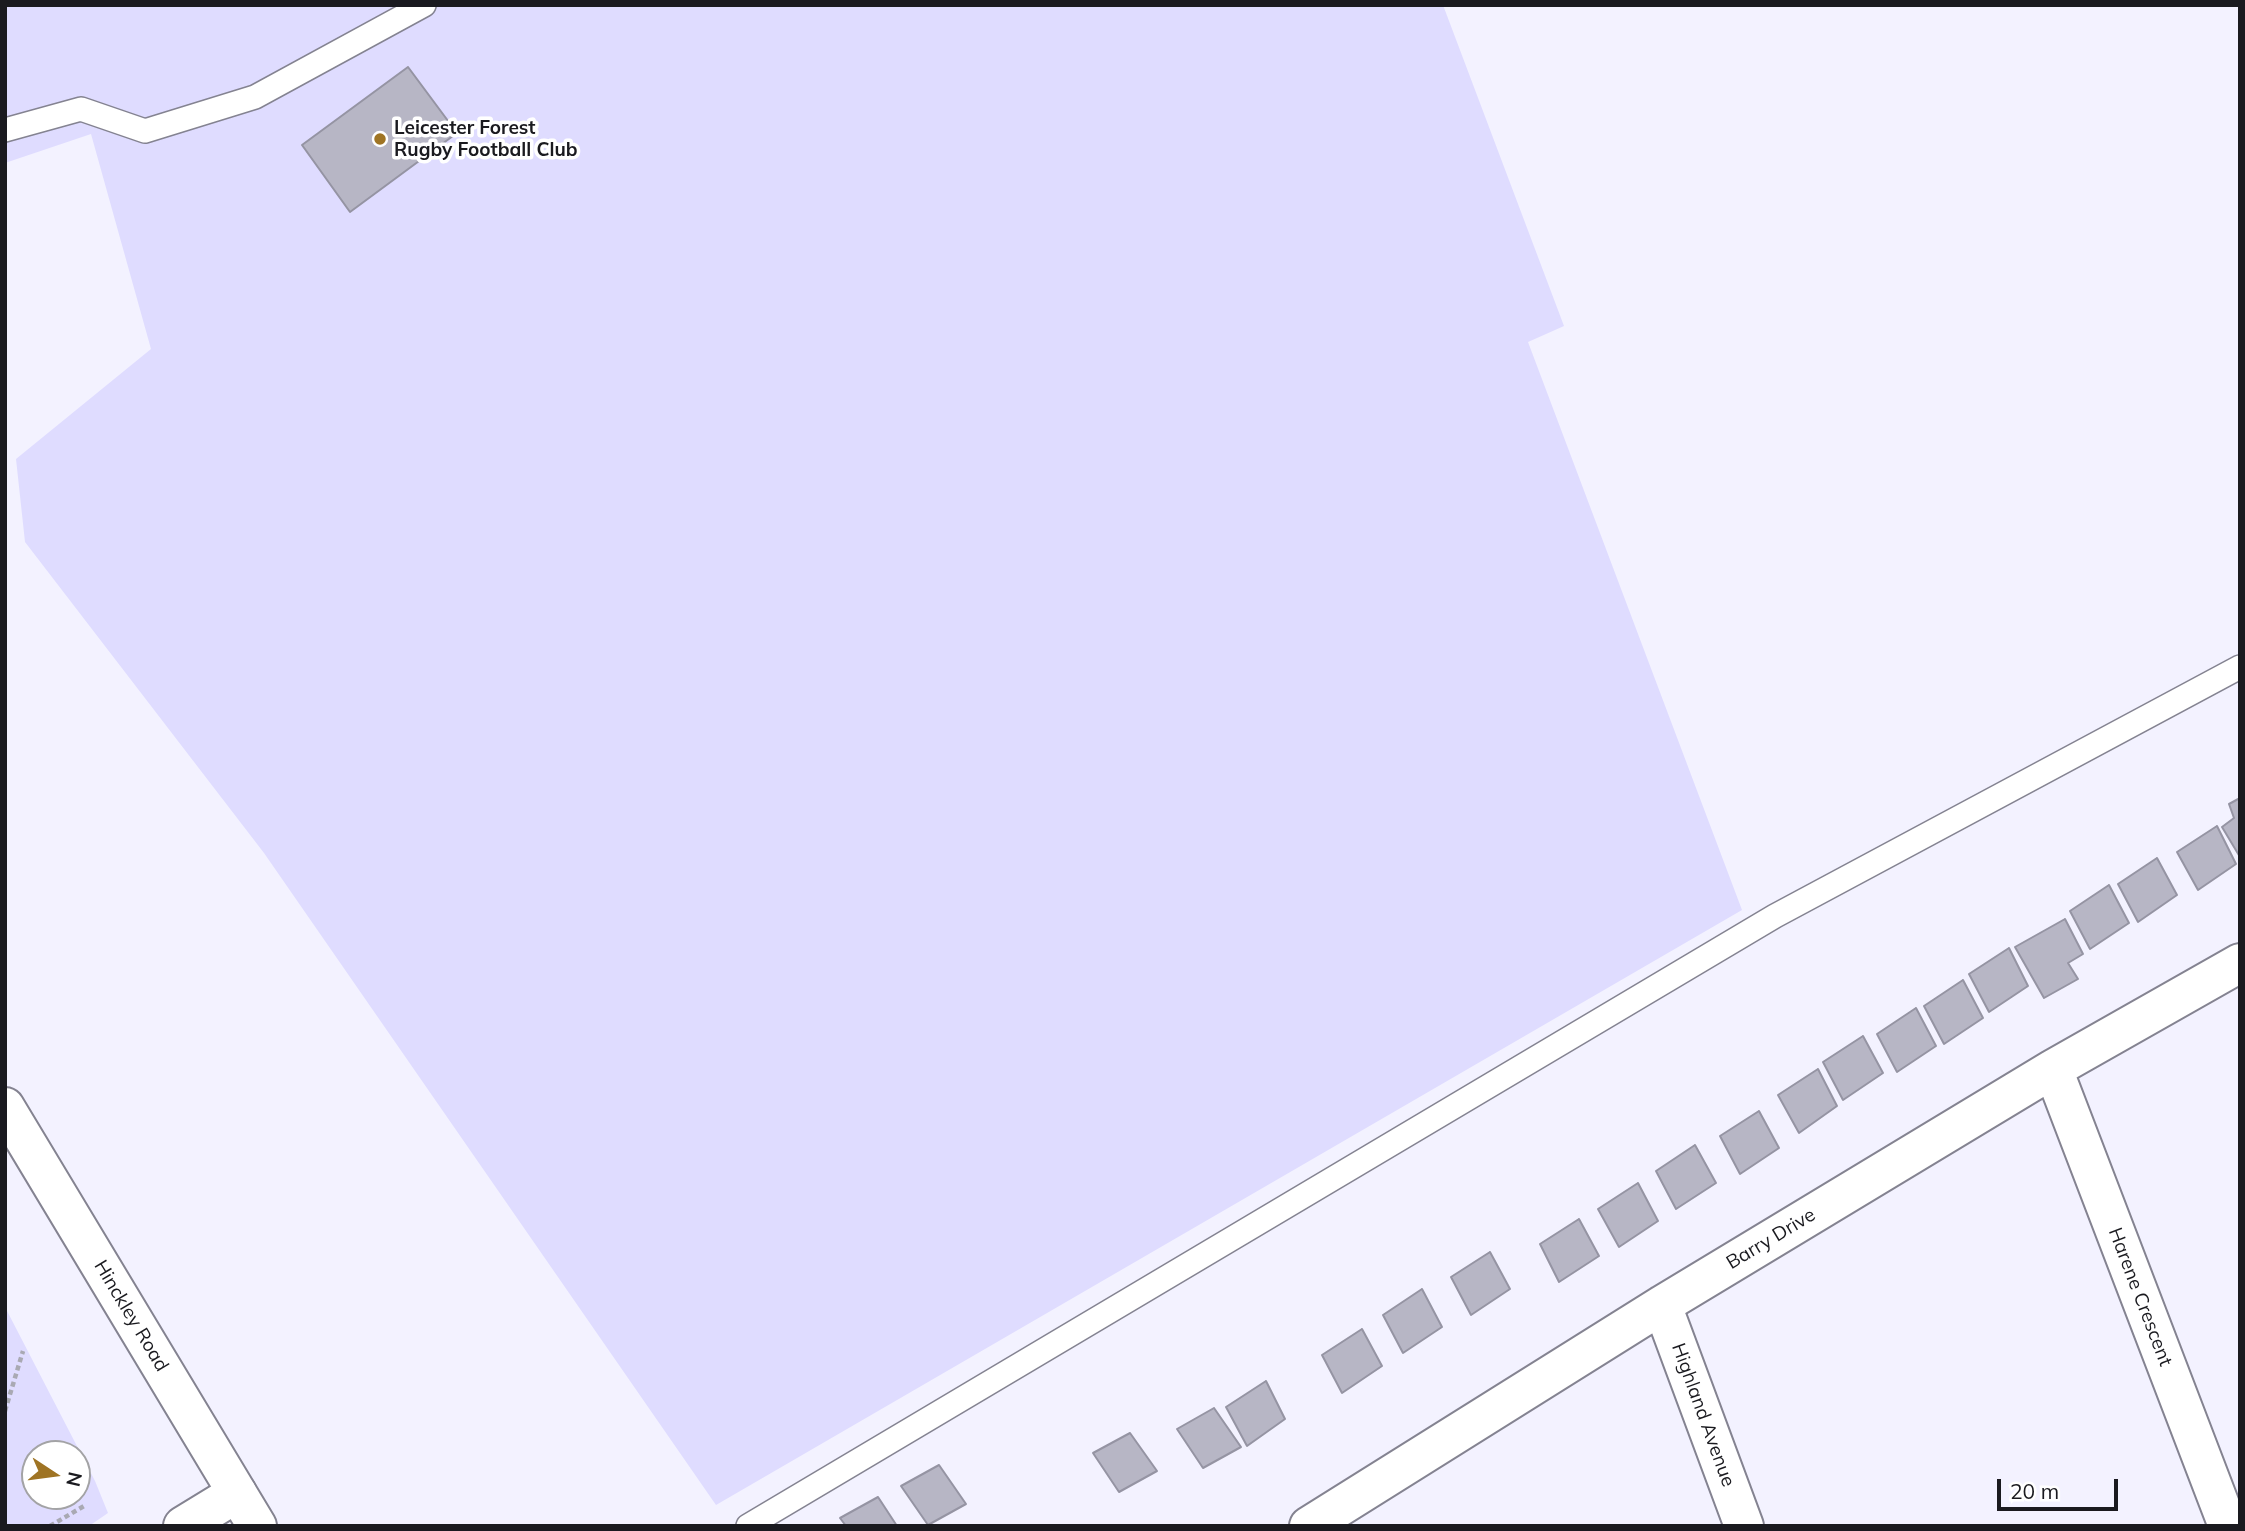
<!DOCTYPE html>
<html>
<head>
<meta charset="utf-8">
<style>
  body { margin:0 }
  #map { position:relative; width:2245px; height:1531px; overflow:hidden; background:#f3f2ff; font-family:Mulish,sans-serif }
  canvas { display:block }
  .frame { position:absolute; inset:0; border:7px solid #1a1a1f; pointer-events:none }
  .north { position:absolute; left:21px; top:1440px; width:70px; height:70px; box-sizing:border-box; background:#fff; border:2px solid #a3a3a5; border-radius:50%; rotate:103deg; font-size:19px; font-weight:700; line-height:28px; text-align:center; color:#1a1a1f }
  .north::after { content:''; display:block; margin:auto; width:24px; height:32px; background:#9f7424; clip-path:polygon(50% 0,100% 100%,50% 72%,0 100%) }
  .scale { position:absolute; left:1997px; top:1479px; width:121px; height:32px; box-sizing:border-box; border:4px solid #1a1a1f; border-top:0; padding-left:9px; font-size:21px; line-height:24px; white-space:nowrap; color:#1a1a1f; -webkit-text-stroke:5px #fff; paint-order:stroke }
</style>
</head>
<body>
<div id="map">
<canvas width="2245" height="1531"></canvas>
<div class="frame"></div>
<div class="north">N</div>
<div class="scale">20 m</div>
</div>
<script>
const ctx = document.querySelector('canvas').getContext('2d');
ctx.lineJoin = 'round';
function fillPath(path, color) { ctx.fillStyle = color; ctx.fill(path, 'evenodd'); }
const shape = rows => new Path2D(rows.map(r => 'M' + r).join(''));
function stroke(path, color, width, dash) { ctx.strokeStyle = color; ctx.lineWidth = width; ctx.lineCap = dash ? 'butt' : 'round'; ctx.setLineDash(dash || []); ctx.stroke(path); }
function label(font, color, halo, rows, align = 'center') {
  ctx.font = font + ' Mulish,sans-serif'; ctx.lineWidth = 7; ctx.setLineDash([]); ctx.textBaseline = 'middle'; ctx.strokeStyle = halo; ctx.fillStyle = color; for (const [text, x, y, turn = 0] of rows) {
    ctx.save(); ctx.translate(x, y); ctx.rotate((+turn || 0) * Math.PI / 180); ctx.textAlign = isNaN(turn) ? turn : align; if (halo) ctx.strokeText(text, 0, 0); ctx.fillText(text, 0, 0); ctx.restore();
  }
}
fillPath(shape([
  [5,5,1443,5,1564,326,1528,342,1742,910,716,1505,264,853,25,542,16,459,151,349,91,134,5,163],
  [5,1307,95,1481,108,1513,89,1526,5,1526],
  [77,1454,77,1496,35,1496,35,1454]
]), '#dfdcff');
const building = shape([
  [408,67,457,133,350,212,302,145,408,67],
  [2240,798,2240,857,2222,827,2234,818,2229,804,2240,798],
  [2217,826,2236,864,2198,890,2177,852,2217,826],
  [2157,858,2177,895,2138,922,2118,884,2157,858],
  [2109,885,2129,923,2090,949,2070,911,2109,885],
  [2065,919,2083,954,2068,963,2078,979,2044,998,2015,947,2065,919],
  [2009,948,2028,986,1989,1012,1969,974,2009,948],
  [1963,980,1983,1018,1944,1044,1924,1006,1963,980],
  [1916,1008,1936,1046,1897,1072,1877,1034,1916,1008],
  [1863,1036,1883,1073,1843,1100,1823,1062,1863,1036],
  [1818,1069,1837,1106,1799,1133,1778,1095,1818,1069],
  [1759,1111,1779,1148,1740,1174,1720,1136,1759,1111],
  [1695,1145,1716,1183,1676,1209,1656,1171,1695,1145],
  [1638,1183,1658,1221,1619,1247,1598,1209,1638,1183],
  [1579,1219,1599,1256,1559,1282,1540,1244,1579,1219],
  [1490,1252,1510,1289,1471,1315,1451,1277,1490,1252],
  [1422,1289,1442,1327,1403,1353,1383,1315,1422,1289],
  [1362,1329,1382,1366,1342,1393,1322,1355,1362,1329],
  [1266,1381,1285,1419,1247,1446,1226,1407,1266,1381],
  [1214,1408,1241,1447,1203,1468,1177,1429,1214,1408],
  [1130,1433,1157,1471,1119,1492,1093,1453,1130,1433],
  [939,1465,966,1504,928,1525,901,1486,939,1465],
  [878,1497,897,1526,846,1526,840,1518,878,1497]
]);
fillPath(building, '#b7b6c5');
stroke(building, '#9594a3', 2);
const service = shape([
  [5,130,81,109,145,131,255,97,424,5],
  [748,1526,1775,916,2240,667]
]);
const minor = shape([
  [2053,1069,2228,1526],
  [1662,1305,1744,1526],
  [1309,1526,1662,1305,2053,1069,2240,963]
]);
const tertiary = shape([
  [183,1526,237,1493]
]);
const primary = shape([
  [5,1107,257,1526]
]);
stroke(service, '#848391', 26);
stroke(minor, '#848391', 42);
stroke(tertiary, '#848391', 42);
stroke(primary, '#848391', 42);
stroke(shape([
  [5,1411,23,1351],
  [50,1526,84,1506]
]), '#a9a9b3', 4.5, [5, 3.5]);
stroke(service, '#fff', 23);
stroke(minor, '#fff', 38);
stroke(tertiary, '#fff', 38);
stroke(primary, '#fff', 38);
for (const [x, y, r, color] of [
  [380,139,7,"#9f7424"]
]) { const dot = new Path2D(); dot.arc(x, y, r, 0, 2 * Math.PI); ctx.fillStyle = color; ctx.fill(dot); stroke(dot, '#fff', 2.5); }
label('bold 19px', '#1a1a1f', '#fff', [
  ["Leicester Forest",394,128],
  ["Rugby Football Club",394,150]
], 'left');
label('19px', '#1a1a1f', '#fff', [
  ["Barry Drive",1771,1239,-31],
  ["Harene Crescent",2140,1297,69],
  ["Hinckley Road",131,1316,59],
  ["Highland Avenue",1703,1415,70]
]);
</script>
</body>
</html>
